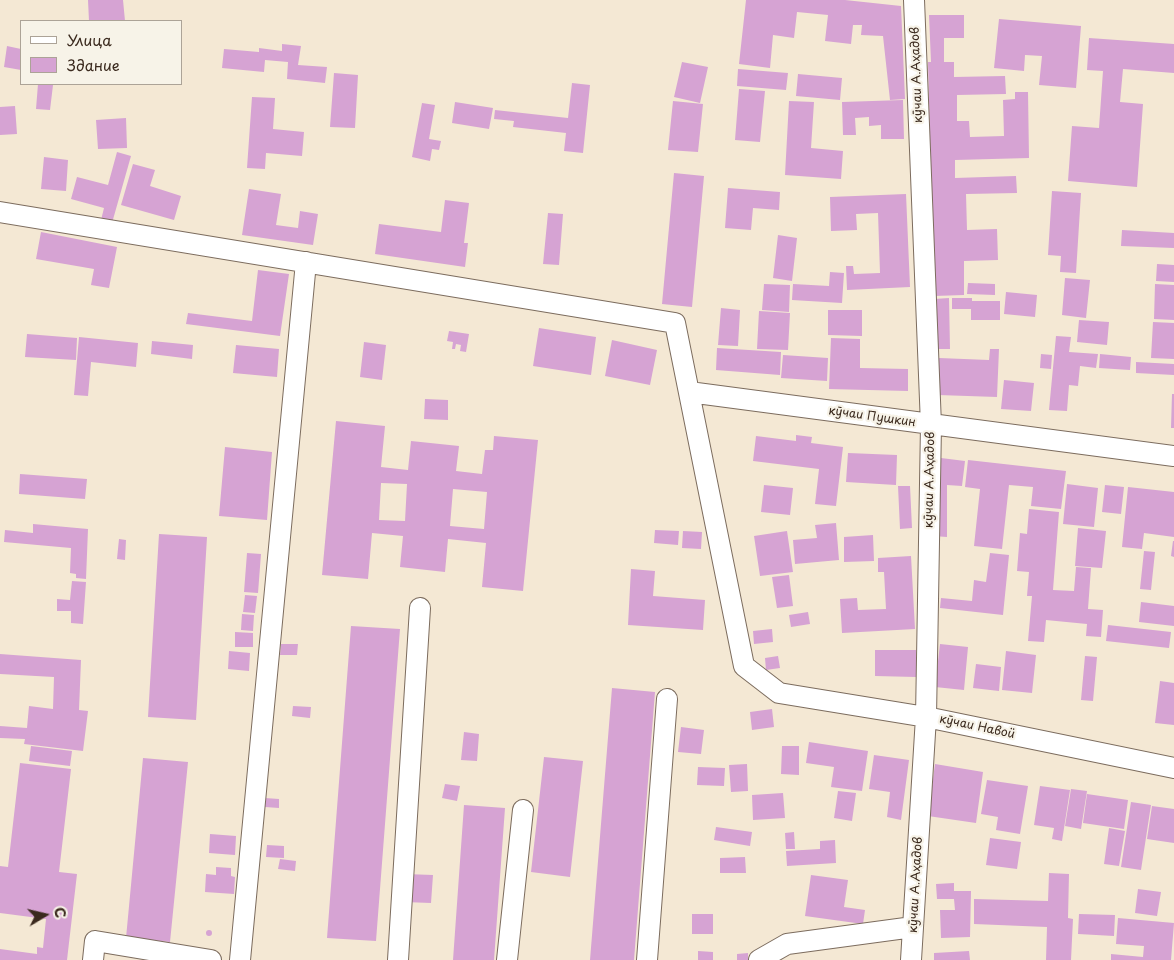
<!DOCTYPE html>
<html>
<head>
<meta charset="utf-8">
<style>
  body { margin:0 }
  #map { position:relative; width:1174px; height:960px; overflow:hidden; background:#f4e8d4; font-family:"Playpen Sans",sans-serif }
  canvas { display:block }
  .legend { position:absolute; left:20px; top:20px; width:162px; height:65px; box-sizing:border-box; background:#f7f3e8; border:1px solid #aca397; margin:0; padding:6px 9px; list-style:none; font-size:15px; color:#3b2a1e }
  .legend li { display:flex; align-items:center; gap:10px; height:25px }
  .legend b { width:25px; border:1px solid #aca397 }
  .north { position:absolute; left:20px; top:890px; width:50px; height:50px; -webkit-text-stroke:4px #f7f3e8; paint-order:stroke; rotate:81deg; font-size:14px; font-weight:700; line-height:20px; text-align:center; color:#3b2a1e }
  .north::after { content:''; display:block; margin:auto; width:18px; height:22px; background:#3b2a1e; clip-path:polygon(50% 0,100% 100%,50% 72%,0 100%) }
</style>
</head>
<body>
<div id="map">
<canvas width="1174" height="960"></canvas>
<ul class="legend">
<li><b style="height:6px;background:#fff"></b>Улица</li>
<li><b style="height:14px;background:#d6a3d3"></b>Здание</li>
</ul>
<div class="north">С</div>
</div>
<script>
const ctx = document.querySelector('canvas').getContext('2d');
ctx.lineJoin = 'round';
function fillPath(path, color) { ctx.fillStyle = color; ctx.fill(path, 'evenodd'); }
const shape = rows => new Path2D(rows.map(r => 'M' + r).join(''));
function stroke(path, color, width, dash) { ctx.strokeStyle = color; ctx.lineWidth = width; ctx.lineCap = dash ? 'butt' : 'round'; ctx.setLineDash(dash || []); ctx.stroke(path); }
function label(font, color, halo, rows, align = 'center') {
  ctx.font = font + ' "Playpen Sans",sans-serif'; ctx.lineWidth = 4.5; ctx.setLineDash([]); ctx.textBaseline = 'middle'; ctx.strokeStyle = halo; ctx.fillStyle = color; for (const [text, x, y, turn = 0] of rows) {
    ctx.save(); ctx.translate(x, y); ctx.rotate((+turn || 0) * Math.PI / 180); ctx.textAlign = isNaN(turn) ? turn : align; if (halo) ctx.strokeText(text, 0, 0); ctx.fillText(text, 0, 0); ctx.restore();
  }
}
fillPath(shape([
  [88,0,123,0,125,21,89,21],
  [746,0,845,0,901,6,905,99,890,100,883,36,861,35,862,25,853,25,851,44,825,41,828,15,797,12,794,38,773,35,770,68,739,64],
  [929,15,964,15,964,38,944,38,944,62,954,62,954,77,1005,76,1006,94,957,95,957,121,969,121,970,137,1004,136,1003,100,1015,99,1015,92,1028,92,1029,158,955,160,955,178,1016,176,1017,193,966,194,967,230,997,229,998,260,964,261,964,295,934,296,928,62,931,62],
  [999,19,1081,26,1076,88,1039,85,1042,56,1025,55,1024,71,994,68],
  [1089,38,1174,44,1174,73,1123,69,1120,102,1143,104,1137,187,1068,181,1072,126,1099,128,1103,71,1087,70],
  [282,44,301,46,298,65,327,67,325,83,287,79,288,62,265,60,264,72,222,68,224,49,259,52,259,48,282,51],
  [7,46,21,49,21,70,4,67],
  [682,62,708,67,700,103,674,97],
  [738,69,788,73,786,90,737,86],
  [334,73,358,75,355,128,330,127],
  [798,74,842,78,840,100,796,96],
  [572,83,590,85,583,153,564,151,566,133,513,127,514,121,494,119,495,110,568,118],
  [38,84,53,85,50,110,36,109],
  [739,89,765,91,760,142,735,140],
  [252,97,275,98,273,129,304,132,302,156,266,153,265,169,247,168],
  [903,100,904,139,881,139,881,125,869,126,869,117,855,118,856,135,843,135,842,102],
  [673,101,703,104,698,152,668,150],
  [789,101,814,102,811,148,843,151,841,179,785,175],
  [455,102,493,108,489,129,452,123],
  [422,103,435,105,429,139,441,141,439,150,432,149,430,161,412,157],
  [15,106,17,134,0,135,0,107],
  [126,118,127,148,98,149,96,120],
  [117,152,131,156,112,223,101,220,104,208,71,199,77,177,108,185],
  [44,157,68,160,66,191,41,189],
  [133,164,155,170,150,186,181,196,174,220,121,205],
  [674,173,704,176,692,307,662,304],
  [728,188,780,192,779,210,753,208,751,230,725,228],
  [249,189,281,194,276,225,298,228,300,211,318,214,313,245,242,235],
  [1052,191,1081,193,1076,273,1060,272,1061,256,1048,255],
  [906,194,910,287,847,290,846,266,853,266,854,274,880,273,878,213,856,214,857,230,831,231,830,197],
  [445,200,469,203,464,243,468,243,465,267,375,254,379,224,441,232],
  [548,213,563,214,559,265,543,264],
  [1122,230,1174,233,1174,248,1121,246],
  [41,232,117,247,109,288,91,285,94,269,36,259],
  [778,235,797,238,792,281,773,278],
  [1157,264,1174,265,1174,282,1156,281],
  [258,270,289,274,280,336,186,324,188,313,252,321],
  [830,272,844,273,842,303,792,300,793,284,829,286],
  [1065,278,1090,280,1086,318,1062,315],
  [968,283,995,284,995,295,967,294],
  [764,284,790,285,789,312,762,310],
  [1155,284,1174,285,1174,320,1154,319],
  [1006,292,1037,295,1035,317,1004,314],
  [949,298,950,349,936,349,934,299],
  [952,298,972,298,972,301,1000,301,1000,320,971,320,971,309,952,309],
  [721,308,740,310,738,346,718,345],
  [828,310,862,310,862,336,828,335],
  [759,311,790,313,788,350,757,349],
  [1079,320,1109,322,1107,345,1077,342],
  [1153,322,1174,323,1174,359,1151,358],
  [539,328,596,337,591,375,533,366],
  [449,331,469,334,466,352,460,351,461,345,456,344,455,349,452,349,453,342,447,341],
  [27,334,77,338,76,360,25,357],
  [1056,336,1071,337,1069,352,1098,354,1096,368,1080,366,1078,386,1069,385,1067,411,1049,410],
  [79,337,138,343,136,367,91,362,88,396,74,395],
  [831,338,860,339,860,368,908,369,908,391,829,389],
  [612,340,657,350,650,385,605,376],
  [152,341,193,345,192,359,151,354],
  [364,342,386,345,382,380,360,377],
  [236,345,279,349,277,377,233,373],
  [717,348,781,352,780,375,716,370],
  [990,349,999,349,997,397,938,395,939,358,989,360],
  [1041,354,1052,355,1051,369,1040,368],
  [1100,354,1131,357,1130,370,1099,368],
  [783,355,828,358,827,381,781,378],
  [1136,362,1174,364,1174,375,1136,373],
  [1004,380,1034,383,1031,411,1001,409],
  [1172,394,1174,394,1174,428,1171,428],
  [425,399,448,400,448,420,424,419],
  [336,421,385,426,381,467,408,470,411,441,459,446,456,471,482,474,485,450,493,450,494,436,538,440,523,591,482,587,486,543,448,539,445,572,400,567,403,536,372,533,368,579,322,575],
  [381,483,407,484,405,521,379,520],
  [453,489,487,492,484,529,450,526],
  [796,435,812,437,811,443,843,447,836,506,815,504,819,469,753,461,756,436,796,441],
  [225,447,272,452,267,520,219,516],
  [848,453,897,455,896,485,846,482],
  [933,457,965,461,962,486,947,485,947,537,933,536],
  [968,460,1066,471,1061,509,1031,506,1033,487,1009,485,1002,549,974,546,980,489,965,487],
  [20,474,87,479,85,499,19,494],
  [1067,484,1098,488,1094,527,1063,524],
  [764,485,793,488,790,515,761,512],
  [1105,485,1124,487,1121,514,1102,512],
  [898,486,910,486,912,528,900,529],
  [1128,487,1174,492,1174,537,1144,533,1142,549,1122,547],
  [1029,509,1059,512,1053,590,1074,591,1076,567,1091,568,1088,609,1103,610,1101,637,1086,636,1087,624,1046,620,1044,642,1028,641,1032,596,1027,596,1029,572,1017,571,1020,533,1027,534],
  [836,523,839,560,795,564,793,540,817,538,815,525],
  [33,524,88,529,86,579,76,578,76,574,70,573,71,548,4,542,5,530,33,533],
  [1078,528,1106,531,1102,568,1075,566],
  [655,530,679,531,678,545,654,543],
  [683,531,702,532,701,549,682,548],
  [787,531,793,572,760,576,754,536],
  [159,534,207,537,196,720,148,717],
  [873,535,874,561,844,562,844,537],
  [119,539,126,540,125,560,117,559],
  [1173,541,1174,541,1174,557,1171,556],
  [1144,551,1155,552,1151,590,1140,589],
  [247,553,261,554,258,593,244,592],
  [990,553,1009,555,1003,615,940,608,941,598,972,601,974,580,986,582],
  [911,556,915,629,842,633,840,599,857,598,858,610,886,609,884,572,878,572,878,558],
  [631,569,655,571,653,596,705,600,703,630,628,625],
  [789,575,793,606,777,608,772,577],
  [72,581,86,582,83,624,71,623,71,611,57,611,57,599,70,600],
  [245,595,257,596,255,613,243,612],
  [1141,602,1174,606,1174,626,1139,622],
  [808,612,810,624,791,627,789,615],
  [242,614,254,615,253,631,241,630],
  [1108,625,1171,632,1169,648,1106,641],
  [351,626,400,629,376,941,327,938],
  [772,629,773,642,754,644,753,631],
  [235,632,253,633,253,647,235,647],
  [281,644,298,644,297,655,280,655],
  [940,644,968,647,964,690,935,687],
  [875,650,916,650,916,677,875,676],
  [229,651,250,653,249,671,228,669],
  [1006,651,1036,655,1032,693,1002,690],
  [0,654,81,660,79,710,88,711,83,751,24,744,25,739,0,738,0,726,27,728,29,706,53,709,54,677,0,674],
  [778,656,780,668,766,670,765,658],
  [1085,656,1097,657,1093,701,1081,700],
  [976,664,1001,667,999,691,973,688],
  [1160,681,1174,683,1174,725,1155,723],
  [612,688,655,692,634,960,590,960],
  [293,706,311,707,310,718,292,716],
  [772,709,774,727,752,730,750,712],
  [681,727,704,730,701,754,678,752],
  [464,732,479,734,477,761,461,760],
  [809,742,868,751,862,791,831,787,834,767,806,763],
  [31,746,72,751,70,766,29,761],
  [782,746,799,746,799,775,781,774],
  [874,755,909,760,901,820,887,817,890,792,869,789],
  [544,757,583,761,570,877,531,872],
  [143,758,188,762,170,942,126,938],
  [20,763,71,769,59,872,77,874,67,960,0,960,0,949,37,954,37,947,43,948,46,919,0,913,0,866,8,867],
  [747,764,748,791,731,792,729,765],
  [935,764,983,772,976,823,928,816],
  [698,767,725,768,724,786,697,785],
  [987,780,1028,786,1020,834,996,830,998,817,981,814],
  [445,784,460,786,457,801,442,798],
  [1040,786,1070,790,1062,841,1052,839,1054,828,1034,825],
  [1071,789,1087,791,1081,829,1065,826],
  [838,791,856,793,852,821,834,818],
  [783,793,785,818,753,820,752,795],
  [1087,794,1128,800,1124,829,1083,823],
  [265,798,279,799,279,808,265,807],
  [1131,802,1151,805,1141,870,1121,867],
  [464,805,505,808,494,960,453,960],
  [1152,806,1174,809,1174,843,1147,839],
  [716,827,752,832,750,846,714,840],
  [1109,828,1125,831,1119,866,1104,864],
  [794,832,795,849,786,849,785,833],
  [210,834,236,836,235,855,209,853],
  [990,838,1021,842,1017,869,986,865],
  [835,840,836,863,787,866,786,851,820,849,820,841],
  [267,845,284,846,284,858,266,857],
  [745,857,746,873,720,873,720,858],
  [280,859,296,861,295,871,278,869],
  [216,867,231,868,231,876,235,877,234,894,205,892,206,874,216,875],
  [1049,873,1069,874,1068,918,1073,919,1071,960,1046,960,1047,927,974,924,974,899,1048,901],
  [405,874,433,875,431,903,404,902],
  [811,875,848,880,844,907,865,910,863,924,805,916],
  [954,883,954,891,971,891,970,937,941,938,940,910,955,910,954,899,937,899,936,884],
  [1138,889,1161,892,1157,916,1135,913],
  [692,914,713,914,713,934,692,934],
  [1079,914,1115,915,1114,936,1078,934],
  [1118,918,1174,923,1171,960,1111,960,1111,954,1143,957,1144,946,1116,944],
  '206 933a3 3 0 1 1 6 0a3 3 0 1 1-6 0Z',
  [698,951,713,952,713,960,698,960],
  [969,951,970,960,934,960,934,953],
  [748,953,748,960,737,960,737,954]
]), '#d6a3d3');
const minor = shape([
  [0,212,675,323,744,666,779,693,926,717,1174,768],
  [689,392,1174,456],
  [93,960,95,941,211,960],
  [240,960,306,262],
  [398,960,420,608],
  [507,960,523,810],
  [647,960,667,699],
  [759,960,787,944,913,927],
  [911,960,926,717,931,425,914,0]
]);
stroke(minor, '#7c6c5e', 22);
stroke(minor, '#fff', 20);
label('12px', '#3b2a1e', '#f7f3e8', [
  ["кӯчаи А.Аҳадов",917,75,-92],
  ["кӯчаи Пушкин",872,417,8],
  ["кӯчаи А.Аҳадов",930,480,-89],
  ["кӯчаи Навоӣ",977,727,12],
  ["кӯчаи А.Аҳадов",916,885,-87]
]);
</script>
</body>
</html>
